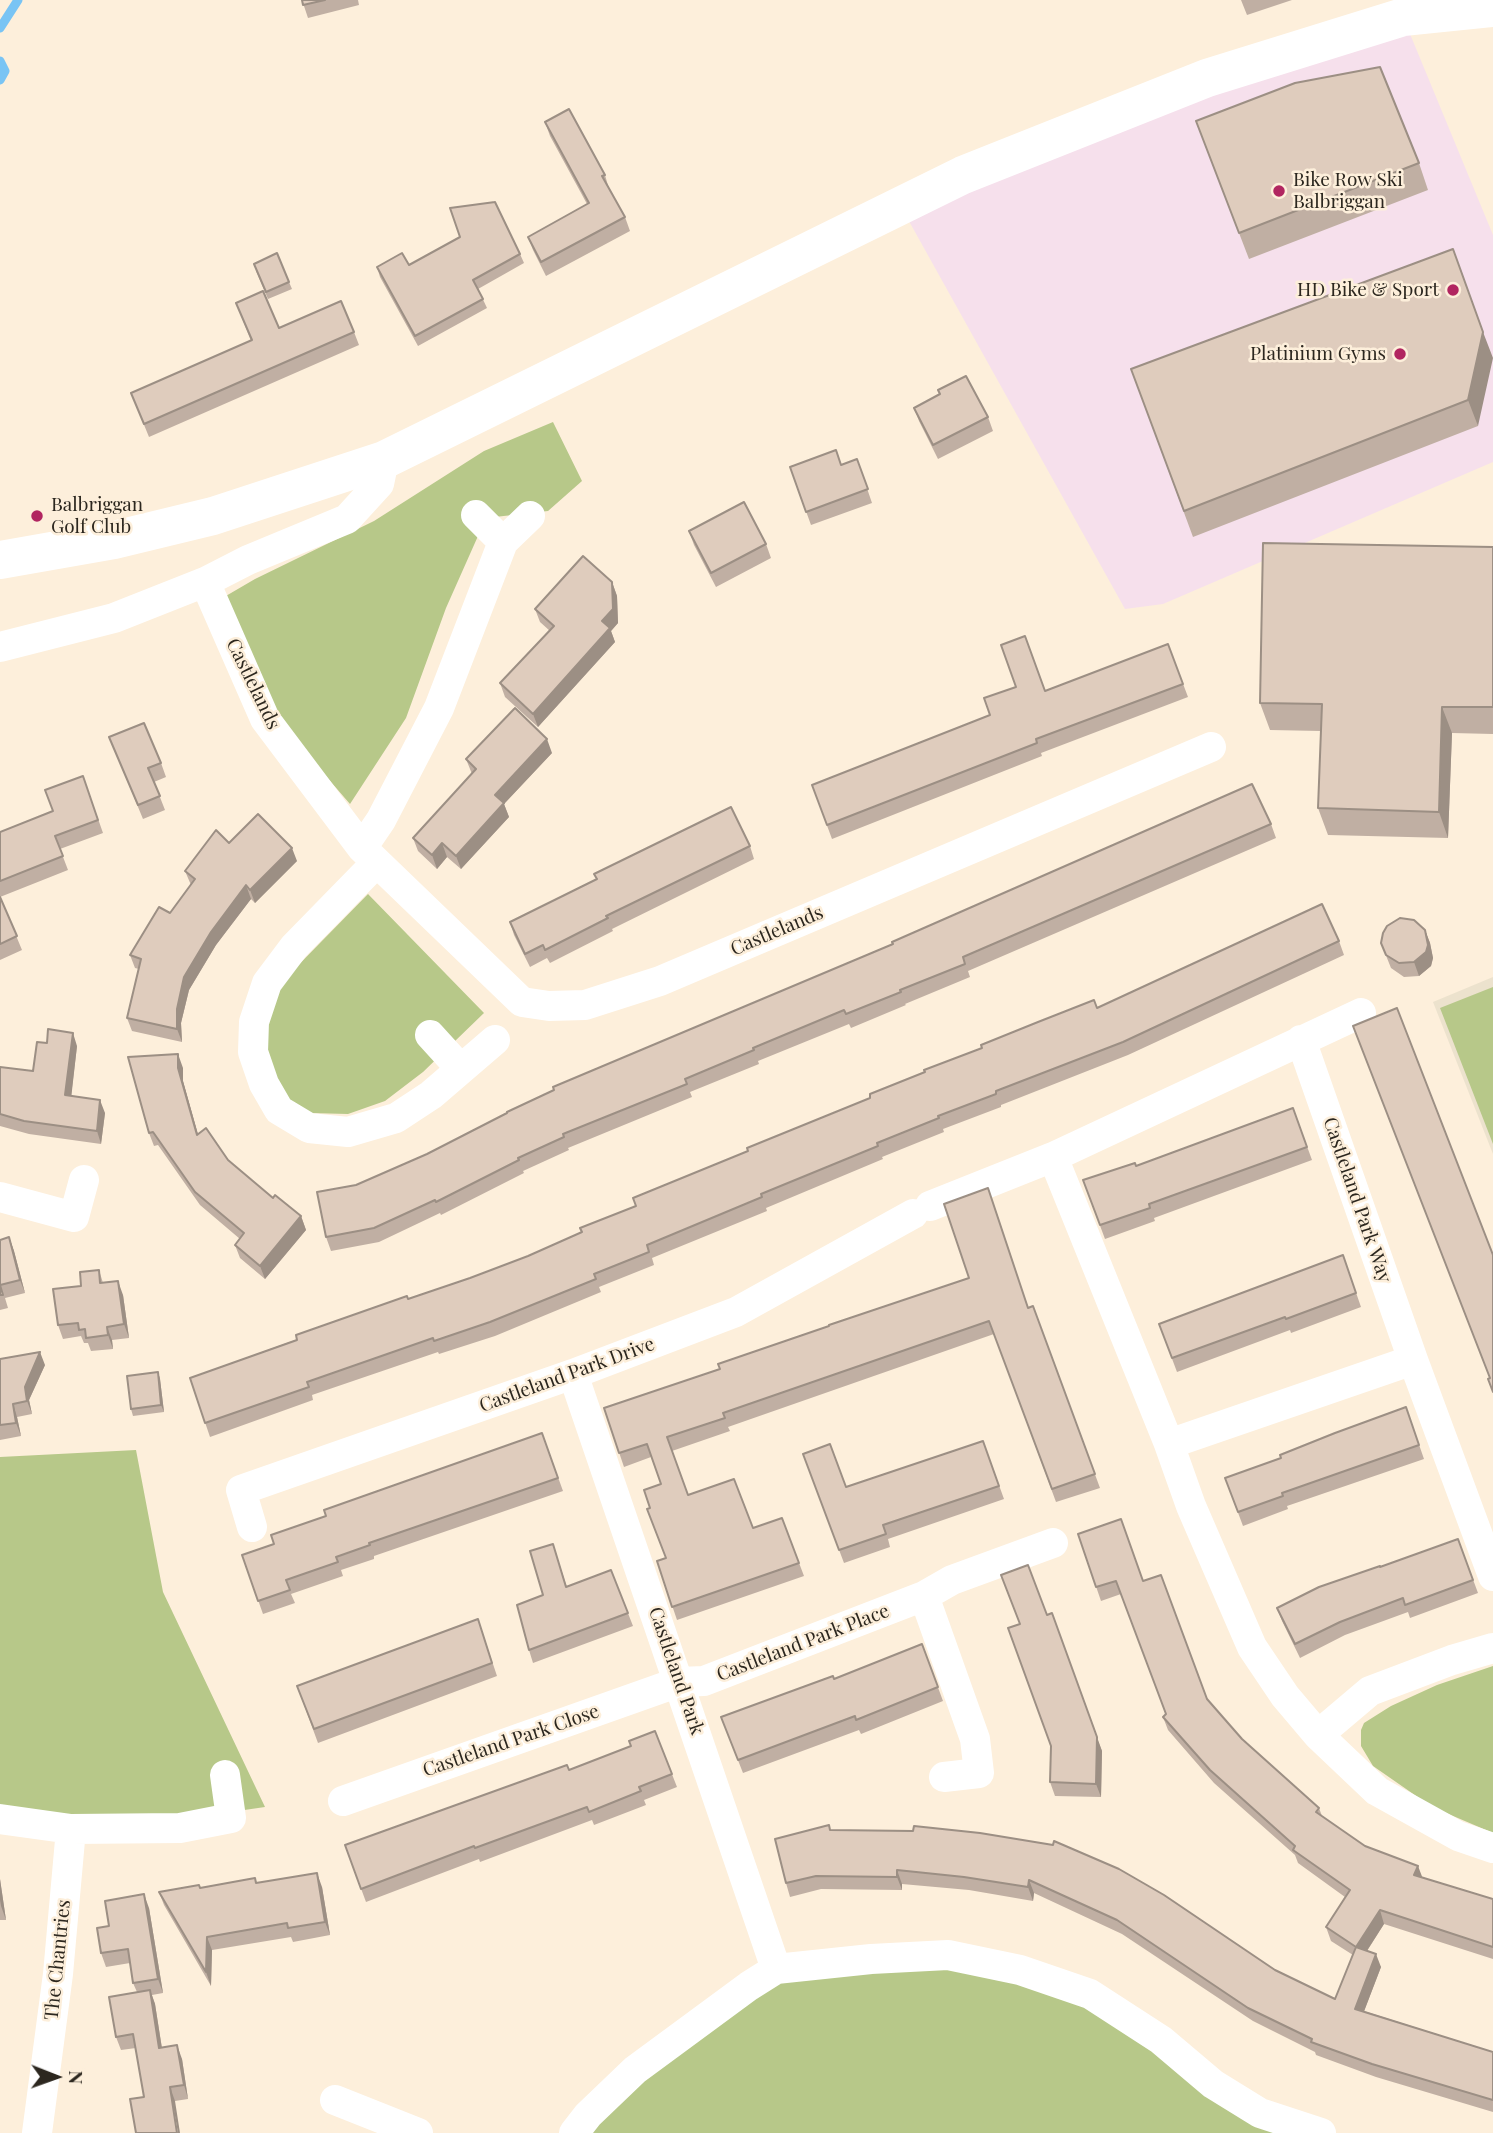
<!DOCTYPE html>
<html>
<head>
<meta charset="utf-8">
<style>
  body { margin:0 }
  #map { position:relative; width:1493px; height:2133px; overflow:hidden; background:#fdefdb; font-family:"Playfair Display",serif }
  canvas { display:block }
  .north { position:absolute; left:21px; top:2042px; width:70px; height:70px; -webkit-text-stroke:5px #fdefdb; paint-order:stroke; rotate:91deg; font-size:19px; font-weight:700; line-height:28px; text-align:center; color:#2c271f }
  .north::after { content:''; display:block; margin:auto; width:24px; height:32px; background:#2c271f; clip-path:polygon(50% 0,100% 100%,50% 72%,0 100%) }
</style>
</head>
<body>
<div id="map">
<canvas width="1493" height="2133"></canvas>
<div class="north">N</div>
</div>
<script>
const ctx = document.querySelector('canvas').getContext('2d');
ctx.lineJoin = 'round';
function fillPath(path, color) { ctx.fillStyle = color; ctx.fill(path, 'evenodd'); }
const shape = rows => new Path2D(rows.map(r => 'M' + r).join(''));
function stroke(path, color, width, dash) { ctx.strokeStyle = color; ctx.lineWidth = width; ctx.lineCap = dash ? 'butt' : 'round'; ctx.setLineDash(dash || []); ctx.stroke(path); }
function label(font, color, halo, rows, align = 'center') {
  ctx.font = font + ' "Playfair Display",serif'; ctx.lineWidth = 5; ctx.setLineDash([]); ctx.textBaseline = 'middle'; ctx.strokeStyle = halo; ctx.fillStyle = color; for (const [text, x, y, turn = 0] of rows) {
    ctx.save(); ctx.translate(x, y); ctx.rotate((+turn || 0) * Math.PI / 180); ctx.textAlign = isNaN(turn) ? turn : align; if (halo) ctx.strokeText(text, 0, 0); ctx.fillText(text, 0, 0); ctx.restore();
  }
}
fillPath(shape([
  [1403,17,1493,235,1493,462,1163,604,1125,609,900,205]
]), '#f6e0ec');
fillPath(shape([
  [1493,977,1493,1154,1433,1002]
]), '#ece2cd');
fillPath(shape([
  [553,422,582,481,548,511,486,518,446,608,406,718,350,804,273,715,219,600,255,579,374,521,484,451],
  [368,894,484,1013,423,1072,385,1101,348,1114,310,1113,283,1104,263,1058,271,993],
  [1493,987,1493,1144,1440,1008],
  [136,1450,163,1592,265,1807,155,1823,0,1813,0,1457],
  [1493,1666,1493,1833,1432,1807,1373,1766,1361,1746,1361,1730,1364,1723,1391,1706,1437,1685],
  [871,1959,1020,1970,1301,2133,574,2133,749,1986]
]), '#b7c889');
stroke(shape([
  [0,28,18,0],
  [0,61,5,71,0,80]
]), '#79c4f4', 9);
stroke(shape([
  [476,515,503,542],
  [205,582,265,719,362,848,522,1002,549,1006,585,1005,660,981,1211,747],
  [0,647,114,618,205,582,248,560,347,519,379,484,384,460],
  [362,848,381,820,439,708,503,542,530,516],
  [376,863,294,947,267,983,254,1022,253,1052,264,1084,279,1110,309,1128,348,1132,396,1118,431,1095,495,1040],
  [430,1035,460,1068],
  [1301,1040,1413,1360,1493,1576],
  [1053,1157,1169,1444,1191,1506,1252,1647,1285,1696,1318,1735],
  [0,1197,74,1217,84,1180],
  [930,1206,1053,1157,1361,1013],
  [573,1374,776,1969],
  [1169,1444,1413,1360],
  [252,1527,241,1490,573,1374,736,1312,913,1214],
  [924,1596,975,1739,979,1773,944,1777],
  [1493,1648,1452,1660,1370,1691,1318,1735,1377,1791,1458,1836,1493,1848],
  [343,1801,679,1682,704,1681,924,1596,952,1580,1053,1543],
  [0,1819,71,1829,180,1828,231,1818,225,1775],
  [335,2100,418,2133],
  [37,2133,58,1974,71,1829],
  [574,2133,588,2115,635,2070,749,1986,776,1969,871,1959,948,1955,1020,1970,1090,1994,1161,2040,1213,2084,1260,2113,1321,2133]
]), '#fff', 30);
stroke(shape([
  [0,560,114,540,213,516,384,460,963,175,1207,78,1403,17,1493,8]
]), '#fff', 38);
fillPath(shape([
  [302,0,358,0,359,5,308,18],
  [1241,0,1292,0,1247,15],
  [1196,121,1419,163,1428,190,1249,259],
  [545,122,605,175,609,189,625,217,630,231,546,276,533,250,528,237,587,204,550,136],
  [1453,249,1478,426,1193,537,1131,369],
  [520,254,524,263,478,289,487,308,418,346,380,277,377,267,409,265],
  [256,271,289,282,292,289,268,299],
  [236,303,279,328,354,332,359,345,149,437,131,393,251,341],
  [914,408,988,417,993,431,938,459,919,421],
  [857,459,872,503,811,525,790,467,841,465],
  [689,531,766,544,771,558,716,587,694,545],
  [1493,547,1493,734,1452,733,1448,838,1328,835,1318,808,1321,731,1270,730,1260,703],
  [612,582,617,596,618,623,611,631,615,642,538,727,505,697,500,683,550,631,540,622,535,609],
  [1168,644,1188,697,1041,753,1042,756,832,839,812,785,990,715,1045,691],
  [109,737,161,763,166,777,154,782,165,810,143,819],
  [552,753,504,804,509,817,461,869,447,857,437,869,418,851,413,838,472,774,466,759],
  [83,776,103,833,60,849,68,870,0,897,0,832,53,811],
  [1271,824,1276,838,968,971,970,977,905,1004,906,1005,851,1028,849,1024,758,1061,759,1064,690,1092,692,1097,568,1148,569,1150,523,1171,524,1173,441,1215,440,1213,379,1242,331,1251,326,1237,356,1185],
  [229,843,297,861,255,903,251,899,216,945,189,990,181,1023,182,1042,132,1031,127,1018,139,969,135,968,130,955,170,913,191,885,185,871],
  [750,846,754,859,612,929,613,931,550,963,547,958,530,967,514,935,510,922],
  [0,897,22,950,0,960],
  [1425,930,1430,943,1433,958,1431,966,1419,976,1404,977,1391,968,1381,943],
  [1339,941,1344,955,1128,1055,1001,1105,1001,1107,943,1129,944,1132,882,1157,883,1159,766,1208,767,1211,652,1258,654,1265,599,1287,601,1292,495,1336,439,1354,438,1352,312,1395,313,1400,210,1437,190,1378,408,1299,470,1278,528,1256,582,1232,636,1206,1097,1008],
  [77,1046,71,1096,105,1113,101,1144,29,1134,0,1126,0,1067,33,1071],
  [183,1068,183,1081,198,1134,273,1198,301,1216,306,1230,265,1279,240,1258,235,1245,240,1239,200,1205,158,1145,154,1146,149,1133],
  [1293,1108,1312,1160,1154,1218,1155,1221,1105,1239,1083,1180,1136,1166],
  [9,1237,14,1251,25,1293,5,1298,8,1308,0,1310,0,1240],
  [1343,1255,1361,1307,1291,1333,1290,1330,1177,1372,1159,1324],
  [99,1270,103,1283,123,1295,129,1338,112,1340,113,1349,91,1351,88,1343,84,1343,81,1336,63,1339,58,1325,81,1286],
  [1033,1306,1100,1488,1056,1502,994,1334,728,1427,730,1431,672,1451,688,1495,753,1528,782,1518,804,1576,677,1620,657,1561,666,1558,650,1508,661,1484,651,1457,624,1467,604,1408],
  [0,1359,45,1365,29,1400,32,1414,17,1417,21,1436,0,1440],
  [158,1372,160,1379,164,1412,133,1416,131,1409],
  [1406,1407,1424,1459,1287,1506,1288,1509,1243,1526,1225,1478,1281,1458],
  [542,1433,563,1491,374,1556,374,1559,341,1570,343,1576,291,1594,295,1603,263,1614,242,1555,274,1544,326,1516],
  [983,1441,1004,1499,888,1539,890,1547,844,1563,803,1454,846,1487],
  [1078,1534,1143,1581,1207,1699,1242,1739,1319,1808,1322,1816,1365,1846,1422,1877,1493,1899,1493,1959,1384,1924,1367,1951,1381,1967,1364,2011,1493,2052,1493,2112,1376,2077,1316,2055,1315,2052,1253,2021,1122,1934,1034,1893,1033,1901,969,1890,902,1884,902,1890,821,1889,790,1897,786,1883,831,1830,913,1831,1275,1970,1335,1999,1353,1955,1331,1941,1326,1927,1345,1897,1298,1863,1295,1855,1214,1783,1168,1730,1163,1717,1166,1714,1121,1594,1101,1601],
  [1458,1539,1478,1593,1410,1618,1408,1612,1345,1635,1300,1658,1282,1621,1277,1608],
  [557,1557,567,1587,611,1570,633,1626,533,1663,529,1650,543,1595],
  [1047,1615,1102,1751,1101,1797,1055,1796,1050,1782,1051,1746],
  [478,1619,497,1676,318,1743,297,1686],
  [922,1644,943,1701,861,1734,859,1730,743,1773,721,1717,834,1679],
  [655,1731,677,1787,644,1800,646,1805,594,1825,592,1820,480,1862,479,1859,366,1902,345,1845,569,1770,631,1746],
  [0,1879,6,1920,0,1920],
  [256,1883,322,1887,330,1935,293,1942,291,1937,212,1950,211,1986,164,1905,159,1892],
  [149,1908,163,1993,152,1995,155,2004,162,2048,182,2059,188,2099,175,2101,144,2097,136,2048,121,2050,116,2037,137,1992,133,1983,130,1963,106,1967,101,1953,109,1926]
]), '#c0afa3');
fillPath(shape([
  [1483,332,1493,358,1478,426,1468,400],
  [612,582,617,596,618,623,611,631,615,642,538,727,533,714,602,621],
  [1442,707,1452,733,1448,838,1439,812],
  [547,739,552,753,504,804,509,817,461,869,456,856,495,795],
  [442,843,447,857,437,869,432,855],
  [292,848,297,861,255,903,250,890],
  [246,885,251,899,216,945,189,990,181,1023,182,1042,177,1029,177,1009,184,977,211,932],
  [1425,930,1430,943,1433,958,1431,966,1419,976,1414,962],
  [73,1033,77,1046,70,1108,65,1095],
  [178,1054,183,1068,183,1081,202,1149,197,1135,178,1068],
  [100,1100,105,1113,101,1144,97,1131],
  [301,1216,306,1230,265,1279,260,1266],
  [9,1237,14,1251,25,1293,20,1280],
  [118,1281,123,1295,129,1338,124,1324],
  [107,1327,112,1340,113,1349,108,1335],
  [40,1352,45,1365,29,1400,32,1414,27,1401,25,1387],
  [158,1372,160,1379,164,1412,161,1405],
  [13,1404,17,1417,21,1436,16,1423],
  [1097,1737,1102,1751,1101,1797,1096,1784],
  [1418,1866,1423,1879,1414,1875],
  [897,1870,902,1884,902,1890,897,1877],
  [317,1873,322,1887,330,1935,325,1922],
  [0,1879,6,1920,1,1906,0,1900],
  [1029,1880,1034,1893,1033,1901,1028,1887],
  [144,1894,149,1908,163,1993,158,1979],
  [1380,1910,1384,1924,1361,1960,1356,1947],
  [207,1937,212,1950,211,1986,206,1972],
  [1376,1954,1381,1967,1360,2022,1355,2009],
  [150,1990,155,2004,164,2062,159,2048],
  [177,2045,182,2059,188,2099,184,2085],
  [170,2087,175,2101,180,2133,178,2133]
]), '#9c8f84');
const building = shape([
  [302,0,325,0,303,5,302,0],
  [1380,67,1419,163,1239,233,1196,121,1295,83,1380,67],
  [569,109,605,175,602,176,625,217,541,262,528,237,589,203,545,122,569,109],
  [495,202,520,254,473,280,483,299,415,336,377,267,402,253,409,265,460,237,450,208,495,202],
  [1453,249,1483,332,1468,400,1184,511,1131,369,1453,249],
  [277,253,289,282,266,292,254,264,277,253],
  [263,291,279,328,341,301,354,332,144,424,131,393,252,340,236,303,263,291],
  [966,376,988,417,933,445,914,408,940,394,938,390,966,376],
  [836,450,841,465,857,459,868,489,806,512,790,467,836,450],
  [744,502,766,544,711,573,689,531,744,502],
  [1263,543,1493,547,1493,707,1442,707,1439,812,1318,808,1322,704,1260,703,1263,543],
  [583,556,612,582,613,609,602,621,610,628,533,714,500,683,554,626,535,609,583,556],
  [1025,636,1045,691,1168,644,1183,684,1036,739,1037,743,827,825,812,785,990,715,984,698,1016,687,1001,645,1025,636],
  [515,708,547,739,495,795,504,803,456,856,442,843,432,855,413,838,476,769,466,759,515,708],
  [144,723,161,763,148,768,160,796,138,805,109,737,144,723],
  [83,776,98,820,55,836,63,856,0,881,0,832,53,811,45,790,83,776],
  [1252,784,1271,824,963,957,965,964,900,990,901,992,846,1014,844,1010,753,1048,754,1050,685,1079,687,1084,563,1134,564,1137,518,1158,519,1160,436,1202,435,1200,374,1228,326,1237,317,1192,356,1185,427,1154,507,1113,507,1112,554,1090,553,1087,893,944,892,942,1252,784],
  [731,807,750,846,606,916,608,918,545,950,543,945,525,954,510,922,597,879,594,874,731,807],
  [258,814,292,848,250,890,246,885,211,932,184,977,177,1009,177,1029,127,1018,141,959,130,955,159,907,170,913,195,879,185,871,216,830,229,843,258,814],
  [0,897,17,936,0,944,0,897],
  [1322,904,1339,941,1123,1042,996,1091,996,1094,938,1116,939,1118,877,1143,878,1146,761,1194,762,1197,647,1245,649,1252,594,1274,596,1279,490,1322,434,1341,433,1338,307,1382,309,1387,205,1423,190,1378,297,1340,296,1335,407,1296,408,1299,470,1278,528,1256,582,1232,580,1228,636,1206,633,1198,748,1151,747,1148,870,1098,870,1094,925,1072,924,1070,982,1048,981,1045,1038,1022,1094,1000,1097,1008,1322,904],
  [1400,918,1414,920,1425,930,1428,945,1426,952,1414,962,1399,963,1386,955,1381,943,1383,933,1387,926,1400,918],
  [1397,1008,1493,1255,1493,1392,1488,1379,1490,1378,1353,1026,1397,1008],
  [48,1029,73,1033,65,1095,100,1100,97,1131,24,1121,0,1114,0,1067,33,1071,37,1042,47,1043,48,1029],
  [178,1054,178,1068,197,1135,206,1128,228,1160,273,1198,275,1195,301,1216,260,1266,235,1245,244,1233,195,1192,153,1132,149,1133,128,1057,178,1054],
  [1293,1108,1307,1147,1149,1204,1150,1208,1100,1225,1083,1180,1135,1163,1136,1166,1293,1108],
  [988,1188,1028,1308,1033,1306,1095,1474,1052,1489,989,1321,723,1413,725,1418,667,1437,688,1495,734,1479,753,1528,782,1518,799,1563,672,1607,657,1561,666,1558,647,1509,650,1508,644,1490,661,1484,647,1444,619,1453,604,1408,720,1369,718,1364,829,1326,829,1325,969,1278,944,1204,988,1188],
  [9,1237,20,1280,0,1285,3,1295,0,1295,0,1240,9,1237],
  [1343,1255,1356,1293,1286,1319,1285,1317,1172,1358,1159,1324,1343,1255],
  [99,1270,100,1283,118,1281,124,1324,107,1327,108,1335,86,1338,85,1329,79,1330,78,1323,58,1325,53,1289,81,1286,80,1272,99,1270],
  [40,1352,25,1387,27,1401,13,1404,16,1423,0,1425,0,1359,40,1352],
  [158,1372,161,1405,131,1409,127,1376,158,1372],
  [1406,1407,1419,1445,1282,1493,1283,1496,1238,1512,1225,1478,1281,1458,1280,1455,1335,1433,1406,1407],
  [542,1433,558,1478,369,1543,370,1545,336,1557,338,1562,286,1580,290,1590,258,1601,242,1555,274,1544,271,1535,326,1516,324,1510,542,1433],
  [983,1441,999,1486,883,1525,886,1534,839,1550,803,1454,830,1444,846,1487,983,1441],
  [1121,1519,1143,1581,1161,1575,1207,1699,1242,1739,1319,1808,1316,1812,1365,1846,1418,1866,1414,1875,1493,1899,1493,1947,1380,1910,1356,1947,1326,1927,1350,1890,1293,1850,1295,1846,1210,1770,1163,1717,1166,1714,1116,1581,1096,1587,1078,1534,1121,1519],
  [1458,1539,1473,1580,1405,1605,1403,1598,1340,1622,1295,1644,1277,1608,1319,1587,1380,1566,1380,1567,1458,1539],
  [553,1544,566,1587,611,1570,628,1613,529,1650,517,1605,543,1595,530,1551,553,1544],
  [1028,1565,1047,1615,1052,1613,1097,1737,1096,1784,1050,1782,1051,1746,1008,1628,1020,1624,1001,1575,1028,1565],
  [478,1619,492,1663,314,1729,297,1686,478,1619],
  [922,1644,938,1687,856,1720,855,1716,738,1760,721,1717,833,1676,834,1679,922,1644],
  [655,1731,672,1774,639,1787,641,1791,589,1812,587,1807,475,1848,474,1846,361,1889,345,1845,567,1765,569,1770,631,1746,629,1741,655,1731],
  [829,1825,830,1830,913,1831,914,1826,980,1833,1053,1845,1054,1841,1119,1869,1164,1895,1275,1970,1335,1999,1356,1947,1376,1954,1355,2009,1493,2052,1493,2100,1372,2064,1311,2042,1312,2039,1248,2008,1117,1920,1029,1880,1028,1887,964,1877,897,1870,897,1877,816,1876,786,1883,775,1839,829,1825],
  [317,1873,325,1922,288,1928,287,1923,207,1937,206,1972,159,1892,199,1885,200,1888,255,1878,256,1883,317,1873],
  [144,1894,158,1979,133,1983,128,1949,101,1953,97,1928,109,1926,105,1901,144,1894],
  [150,1990,159,2048,177,2045,184,2085,170,2087,177,2133,136,2133,130,2099,144,2097,133,2034,116,2037,109,1997,150,1990]
]);
fillPath(building, '#dfccbd');
stroke(building, '#9c8f84', 2);
for (const [x, y, r, color] of [
  [1279,191,7,"#b12560"],
  [1453,290,7,"#b12560"],
  [1400,354,7,"#b12560"],
  [37,516,7,"#b12560"]
]) { const dot = new Path2D(); dot.arc(x, y, r, 0, 2 * Math.PI); ctx.fillStyle = color; ctx.fill(dot); stroke(dot, '#fdefdb', 2.5); }
label('19px', '#2c271f', '#fdefdb', [
  ["Bike Row Ski",1293,180],
  ["Balbriggan",1293,202],
  ["HD Bike & Sport",1439,290,"right"],
  ["Platinium Gyms",1386,354,"right"],
  ["Balbriggan",51,505],
  ["Golf Club",51,527]
], 'left');
label('19px', '#2c271f', '#fdefdb', [
  ["Castlelands",253,684,64],
  ["Castlelands",777,931,-23],
  ["Castleland Park Way",1357,1200,71],
  ["Castleland Park Drive",567,1375,-20],
  ["Castleland Park Place",803,1643,-21],
  ["Castleland Park",676,1671,71],
  ["Castleland Park Close",511,1741,-19],
  ["The Chantries",58,1960,-84]
]);
</script>
</body>
</html>
